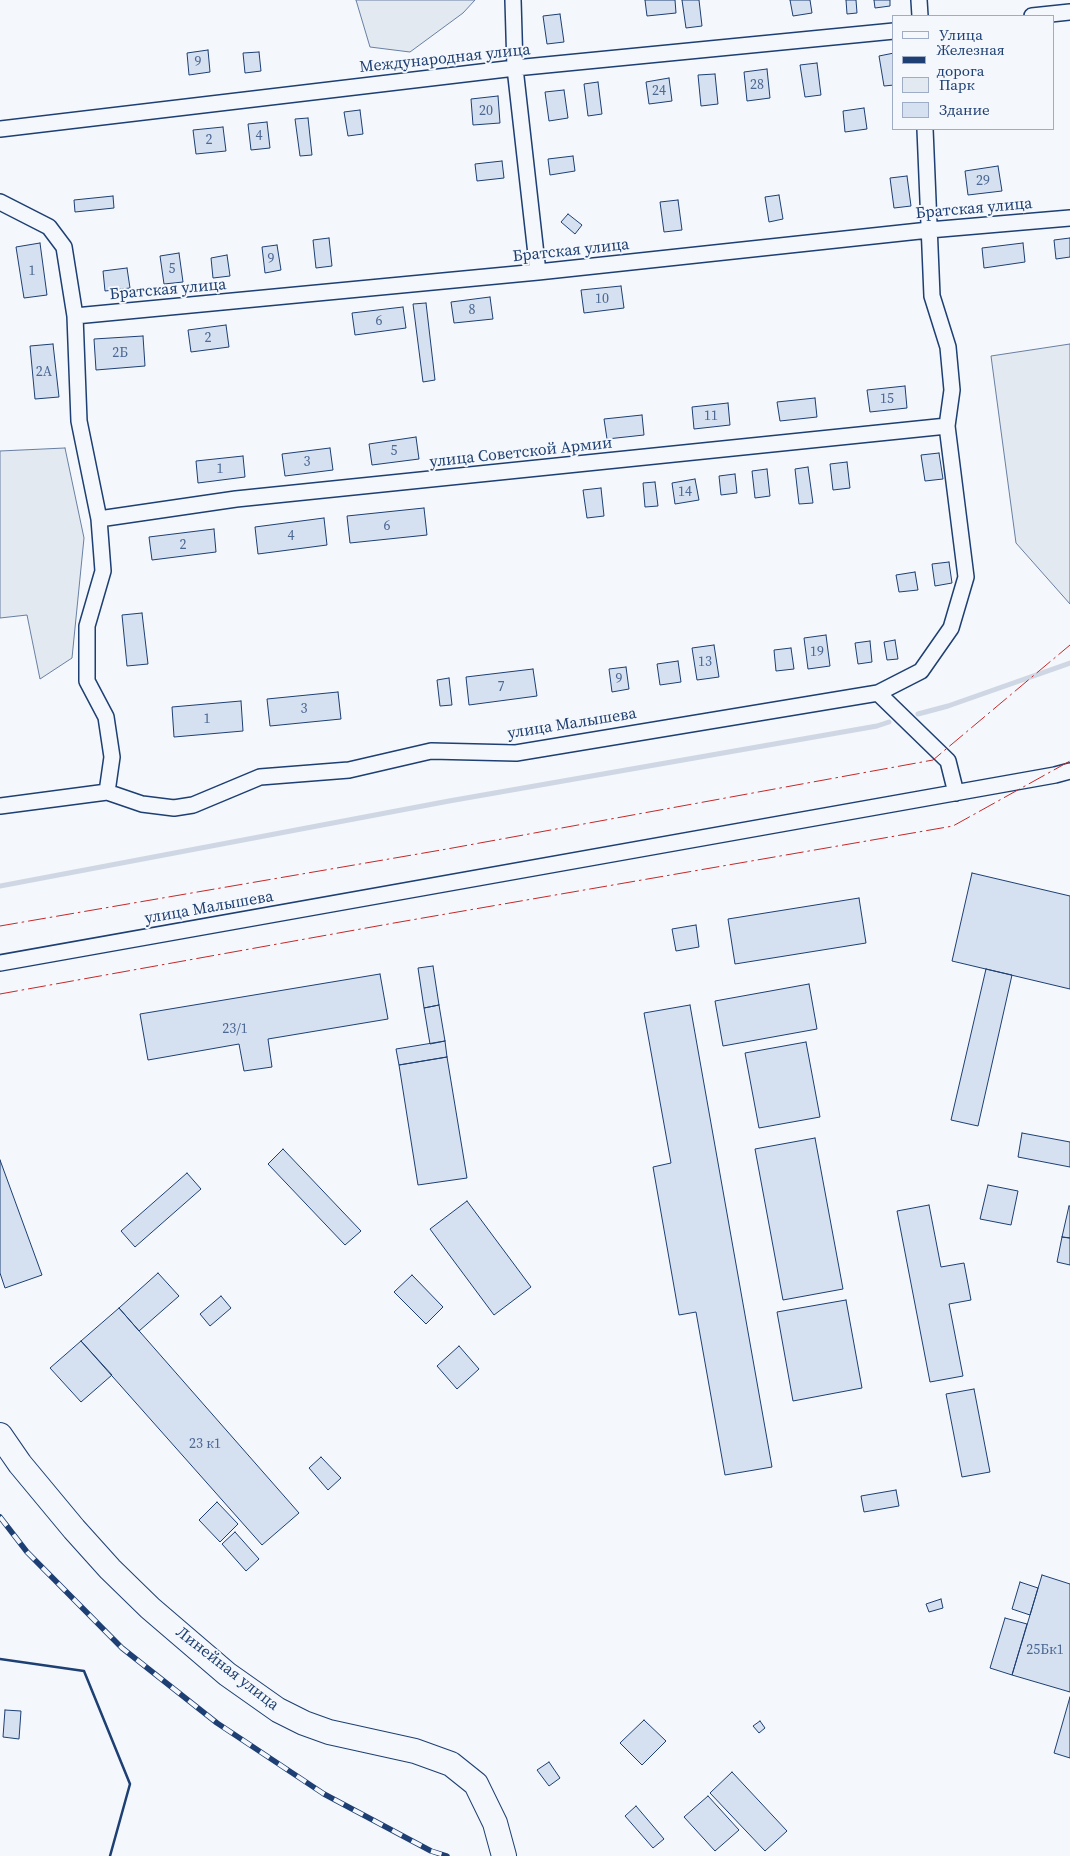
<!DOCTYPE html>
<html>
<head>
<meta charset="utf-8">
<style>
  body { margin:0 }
  #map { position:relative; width:1070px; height:1856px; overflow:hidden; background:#f4f7fb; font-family:"Source Serif 4",serif }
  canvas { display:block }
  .legend { position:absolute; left:892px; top:15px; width:162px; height:115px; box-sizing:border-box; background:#f4f7fb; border:1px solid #9eadc5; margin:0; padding:6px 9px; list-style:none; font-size:15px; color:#1d3f73 }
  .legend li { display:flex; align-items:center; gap:10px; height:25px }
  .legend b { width:25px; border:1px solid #9eadc5 }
</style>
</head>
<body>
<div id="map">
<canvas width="1070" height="1856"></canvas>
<ul class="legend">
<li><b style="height:6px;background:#f4f7fb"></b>Улица</li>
<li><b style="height:6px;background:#1d3f73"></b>Железная дорога</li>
<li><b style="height:14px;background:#e3e9f0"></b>Парк</li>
<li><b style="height:14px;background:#d5e0f0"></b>Здание</li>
</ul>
</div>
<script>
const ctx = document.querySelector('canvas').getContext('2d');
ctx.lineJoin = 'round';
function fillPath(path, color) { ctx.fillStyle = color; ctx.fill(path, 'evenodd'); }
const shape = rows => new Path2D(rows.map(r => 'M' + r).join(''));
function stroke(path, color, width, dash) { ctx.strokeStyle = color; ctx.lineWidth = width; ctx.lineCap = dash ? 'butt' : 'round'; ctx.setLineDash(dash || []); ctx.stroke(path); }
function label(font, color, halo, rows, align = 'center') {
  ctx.font = font + ' "Source Serif 4",serif'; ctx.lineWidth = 4; ctx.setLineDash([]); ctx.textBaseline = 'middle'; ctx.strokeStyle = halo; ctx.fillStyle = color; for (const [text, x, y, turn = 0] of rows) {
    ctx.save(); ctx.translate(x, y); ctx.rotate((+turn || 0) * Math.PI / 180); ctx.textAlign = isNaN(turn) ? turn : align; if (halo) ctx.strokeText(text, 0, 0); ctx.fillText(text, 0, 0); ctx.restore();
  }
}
const green = shape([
  [356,0,475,0,463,13,410,52,370,47,356,0],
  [1070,344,1070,604,1016,543,991,356,1070,344],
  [65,448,84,538,72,658,40,679,27,615,0,618,0,451,65,448]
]);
fillPath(green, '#e3e9f0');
stroke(green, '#687fa3', 1);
stroke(shape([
  [918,714,948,706,1070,663],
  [0,886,449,801,877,726,889,722]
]), '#cfd7e4', 5);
const building = shape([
  [645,0,675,0,676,13,647,16,645,0],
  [682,0,699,0,702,26,686,28,682,0],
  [790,0,810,0,812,13,793,16,790,0],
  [846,0,856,0,857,13,847,14,846,0],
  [874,0,890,0,890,6,875,8,874,0],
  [560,14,564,42,547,44,543,16,560,14],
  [208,50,210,72,189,75,187,53,208,50],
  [259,52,261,71,245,73,243,53,259,52],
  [894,53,894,85,884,86,879,56,894,53],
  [817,63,821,95,805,97,800,65,817,63],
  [767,69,770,98,747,101,744,72,767,69],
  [715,74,718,104,701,106,698,75,715,74],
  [669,78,672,101,649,104,646,82,669,78],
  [598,82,602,114,588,116,584,84,598,82],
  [564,90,568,118,549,121,545,92,564,90],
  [498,96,500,123,473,125,471,99,498,96],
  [864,108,867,129,845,132,843,111,864,108],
  [360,110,363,134,348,136,344,112,360,110],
  [308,118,312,155,300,156,295,119,308,118],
  [267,122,270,148,251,150,248,124,267,122],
  [223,127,226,151,196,154,193,130,223,127],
  [573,156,575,171,550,175,548,159,573,156],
  [502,161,504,178,477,181,475,164,502,161],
  [998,166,1002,191,968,195,965,171,998,166],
  [907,176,911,206,894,208,890,178,907,176],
  [779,195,783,219,769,222,765,197,779,195],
  [113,196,114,208,75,212,74,200,113,196],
  [678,200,682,230,664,232,660,202,678,200],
  [568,214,582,225,575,234,561,222,568,214],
  [329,238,332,266,316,268,313,240,329,238],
  [1070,238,1070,257,1056,259,1054,240,1070,238],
  [40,243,47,295,24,298,16,247,40,243],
  [1023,243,1025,262,984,268,982,248,1023,243],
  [277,245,281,270,265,273,262,247,277,245],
  [179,253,183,282,164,284,160,256,179,253],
  [227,255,230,276,213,278,211,258,227,255],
  [127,268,130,288,105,291,103,271,127,268],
  [621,286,624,308,584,313,581,290,621,286],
  [490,297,493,319,454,323,451,302,490,297],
  [426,303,435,380,423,382,413,304,426,303],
  [403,307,406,328,355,335,352,313,403,307],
  [226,325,229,347,191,352,188,330,226,325],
  [143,336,145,366,96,370,94,339,143,336],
  [53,344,59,397,35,399,30,346,53,344],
  [905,386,907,408,870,412,867,390,905,386],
  [815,398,817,417,780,421,777,402,815,398],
  [728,403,730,425,694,429,692,407,728,403],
  [642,415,644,435,607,439,604,419,642,415],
  [416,437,419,459,372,465,369,444,416,437],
  [330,448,333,470,285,476,282,454,330,448],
  [939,453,943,479,925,481,921,455,939,453],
  [243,456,245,477,198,483,196,461,243,456],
  [847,462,850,488,833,490,830,464,847,462],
  [808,467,813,503,799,504,795,469,808,467],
  [767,469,770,496,755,498,752,471,767,469],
  [735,474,737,493,721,495,719,476,735,474],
  [695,479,699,500,675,504,672,483,695,479],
  [655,482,658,506,645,507,643,483,655,482],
  [601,488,604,516,587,518,583,490,601,488],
  [424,508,427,535,350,543,347,516,424,508],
  [324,518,327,545,258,554,255,527,324,518],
  [214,529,216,552,152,560,149,537,214,529],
  [949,562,952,583,935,586,932,564,949,562],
  [915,572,918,590,899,592,896,575,915,572],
  [142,613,148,664,127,666,122,615,142,613],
  [826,635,830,666,808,669,804,638,826,635],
  [895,640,898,659,887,660,884,642,895,640],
  [870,641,872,662,858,664,855,643,870,641],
  [714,645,719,677,697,680,692,648,714,645],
  [791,648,794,669,776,671,774,650,791,648],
  [678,661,681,682,660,685,657,664,678,661],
  [626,667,629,689,612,692,609,669,626,667],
  [533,669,537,696,469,705,466,677,533,669],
  [449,678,452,705,440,706,437,680,449,678],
  [338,692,341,719,270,726,267,699,338,692],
  [241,701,243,731,174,737,172,707,241,701],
  [972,873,1070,896,1070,989,952,961,972,873],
  [859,898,866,943,735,964,728,919,859,898],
  [696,925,699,947,676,951,672,929,696,925],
  [433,966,439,1005,424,1008,418,968,433,966],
  [986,969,1012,975,978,1126,951,1120,986,969],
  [380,974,388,1019,268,1039,272,1067,244,1071,239,1044,148,1060,140,1014,380,974],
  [809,984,817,1029,723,1046,715,1001,809,984],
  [439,1005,445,1041,430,1044,424,1008,439,1005],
  [690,1005,772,1467,725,1475,696,1312,679,1315,653,1167,671,1163,644,1013,690,1005],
  [445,1041,447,1057,399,1065,396,1049,445,1041],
  [806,1042,820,1117,759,1128,745,1053,806,1042],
  [447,1057,467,1178,418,1185,399,1065,447,1057],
  [1022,1133,1070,1142,1070,1167,1018,1157,1022,1133],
  [815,1138,843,1289,783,1300,755,1149,815,1138],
  [283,1149,361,1231,345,1245,268,1164,283,1149],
  [0,1160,42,1275,5,1288,0,1273,0,1160],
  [187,1173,201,1189,135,1247,121,1231,187,1173],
  [988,1185,1018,1191,1011,1225,980,1219,988,1185],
  [467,1201,531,1287,494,1315,430,1229,467,1201],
  [929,1205,941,1267,964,1263,971,1300,949,1304,963,1376,930,1382,897,1211,929,1205],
  [1069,1206,1070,1206,1070,1238,1062,1237,1069,1206],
  [1062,1237,1070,1238,1070,1265,1057,1262,1062,1237],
  [158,1273,179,1296,139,1331,119,1308,158,1273],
  [412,1275,443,1307,426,1324,394,1292,412,1275],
  [221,1296,231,1308,210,1326,200,1314,221,1296],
  [846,1300,862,1388,793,1401,777,1312,846,1300],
  [119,1308,299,1513,262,1545,81,1341,119,1308],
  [81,1341,112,1375,81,1402,50,1368,81,1341],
  [459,1346,479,1369,457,1389,437,1366,459,1346],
  [974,1389,990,1472,962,1477,946,1394,974,1389],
  [321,1457,341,1478,328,1490,309,1468,321,1457],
  [896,1490,899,1506,864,1512,861,1496,896,1490],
  [217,1502,238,1524,220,1542,199,1520,217,1502],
  [235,1532,259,1559,246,1571,222,1544,235,1532],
  [1042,1575,1070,1584,1070,1692,1012,1675,1042,1575],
  [1020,1582,1038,1588,1030,1615,1012,1609,1020,1582],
  [941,1599,943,1608,929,1612,926,1604,941,1599],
  [1005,1618,1027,1624,1012,1675,990,1668,1005,1618],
  [1070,1697,1070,1758,1054,1753,1070,1697],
  [5,1710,21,1711,19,1739,3,1737,5,1710],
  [644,1720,666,1741,642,1765,620,1743,644,1720],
  [760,1721,765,1728,759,1733,753,1726,760,1721],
  [549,1762,560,1778,549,1786,537,1770,549,1762],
  [732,1772,787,1831,765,1851,710,1793,732,1772],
  [708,1796,739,1830,715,1851,684,1817,708,1796],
  [636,1806,664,1839,653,1848,625,1816,636,1806]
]);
fillPath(building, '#d5e0f0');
stroke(building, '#1d3f73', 1);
const street = shape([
  [513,0,515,68,538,272],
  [919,0,920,16],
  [1032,16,1070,12],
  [0,129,515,68,894,31],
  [0,202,49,227,64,247,75,316,79,421,99,519,103,571,87,626,87,681,106,717,112,757,107,792],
  [75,316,538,272,929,230,1070,218],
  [99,519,236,499,947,426],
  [878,693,921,671,951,628,966,577,947,426,952,390,948,347,932,296,925,129],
  [0,806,107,792,142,804,174,808,193,805,260,777,349,770,431,751,516,753,878,693,948,761,956,793],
  [0,963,1055,775,1070,771]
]);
const primary = shape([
  [0,1435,20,1464,74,1529,110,1569,150,1608,227,1674,278,1710,304,1723,329,1732,415,1751,451,1764,476,1784,495,1823,504,1856]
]);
stroke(street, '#1d3f73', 18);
stroke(primary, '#1d3f73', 26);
stroke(street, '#f4f7fb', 15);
stroke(primary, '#f4f7fb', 24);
const rail = shape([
  [0,1517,27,1552,122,1648,217,1723,324,1794,431,1851,447,1856]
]);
stroke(rail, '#1d3f73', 5.5);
stroke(rail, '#f4f7fb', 4, [11]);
stroke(shape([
  [0,1659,84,1671,130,1784,110,1856]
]), '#1d3f73', 2.5);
stroke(shape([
  [0,926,447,849,933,760,1070,645],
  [0,994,394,923,953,826,1070,761]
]), '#c62828', 1, [18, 4, 2.5, 4]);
label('14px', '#4b6792', null, [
  ["9",198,62],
  ["28",757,85],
  ["24",659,91],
  ["20",486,111],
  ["4",259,136],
  ["2",209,140],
  ["29",983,181],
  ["9",271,259],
  ["5",172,269],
  ["1",32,271],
  ["10",602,299],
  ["8",472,310],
  ["6",379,321],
  ["2",208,338],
  ["2Б",120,353],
  ["2А",44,372],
  ["15",887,399],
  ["11",711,416],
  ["5",394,451],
  ["3",307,462],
  ["1",220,469],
  ["14",685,492],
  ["6",387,526],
  ["4",291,536],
  ["2",183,545],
  ["19",817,652],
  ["13",705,662],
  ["9",619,679],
  ["7",501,687],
  ["3",304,709],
  ["1",207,719],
  ["23/1",235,1029],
  ["23 к1",205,1444],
  ["25Бк1",1045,1650]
]);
label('16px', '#1d3f73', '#f4f7fb', [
  ["Международная улица",445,59,-6],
  ["Братская улица",974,209,-5],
  ["Братская улица",571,251,-6],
  ["Братская улица",168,290,-5],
  ["улица Советской Армии",521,453,-6],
  ["улица Малышева",572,724,-9],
  ["улица Малышева",209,908,-10],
  ["Линейная улица",227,1669,38]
]);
</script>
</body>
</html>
